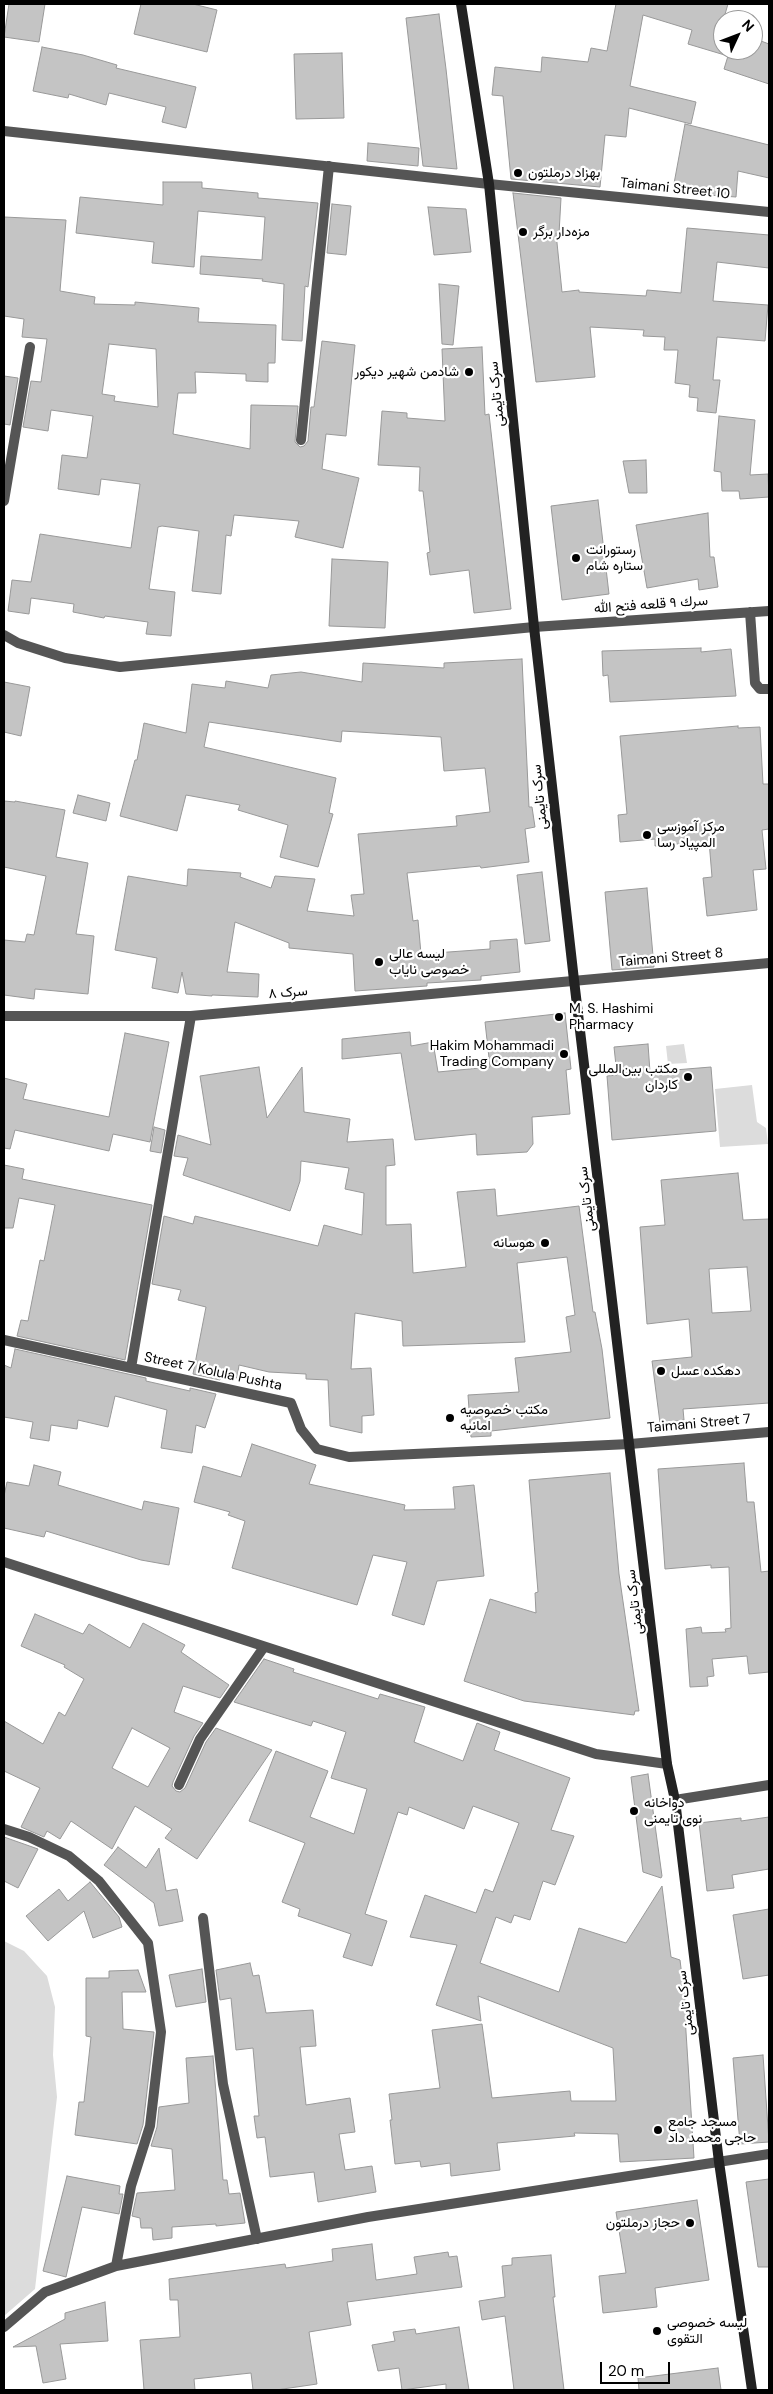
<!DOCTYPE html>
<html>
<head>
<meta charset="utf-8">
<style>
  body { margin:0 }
  #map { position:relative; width:773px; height:2394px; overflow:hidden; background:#fff; font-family:"DM Sans",sans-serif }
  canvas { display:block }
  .frame { position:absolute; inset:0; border:5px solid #000; pointer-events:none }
  .north { position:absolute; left:713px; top:10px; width:50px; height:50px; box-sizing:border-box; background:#fff; border:1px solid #999; border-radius:50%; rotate:47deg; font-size:14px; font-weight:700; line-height:20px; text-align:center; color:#000 }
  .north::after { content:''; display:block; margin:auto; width:18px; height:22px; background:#000; clip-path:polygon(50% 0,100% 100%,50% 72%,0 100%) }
  .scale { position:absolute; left:600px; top:2362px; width:70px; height:22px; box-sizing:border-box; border:2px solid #000; border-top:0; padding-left:6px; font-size:15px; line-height:18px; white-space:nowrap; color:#000; -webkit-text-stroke:4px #fff; paint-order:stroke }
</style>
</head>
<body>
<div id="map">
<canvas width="773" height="2394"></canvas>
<div class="frame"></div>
<div class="north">N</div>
<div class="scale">20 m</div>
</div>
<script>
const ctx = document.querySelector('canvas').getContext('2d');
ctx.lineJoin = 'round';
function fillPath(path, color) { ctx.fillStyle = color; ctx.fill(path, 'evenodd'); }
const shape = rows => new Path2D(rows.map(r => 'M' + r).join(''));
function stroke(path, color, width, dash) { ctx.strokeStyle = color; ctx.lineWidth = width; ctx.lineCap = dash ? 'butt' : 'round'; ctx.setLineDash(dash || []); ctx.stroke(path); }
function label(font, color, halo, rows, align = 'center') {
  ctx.font = font + ' "DM Sans",Vazirmatn,sans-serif'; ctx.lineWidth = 4.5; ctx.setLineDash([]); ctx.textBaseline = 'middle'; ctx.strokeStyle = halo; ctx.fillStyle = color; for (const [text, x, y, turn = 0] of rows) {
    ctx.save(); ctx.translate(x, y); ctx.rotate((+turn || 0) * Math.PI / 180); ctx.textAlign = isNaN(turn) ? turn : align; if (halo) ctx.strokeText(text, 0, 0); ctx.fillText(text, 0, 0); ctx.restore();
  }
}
fillPath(shape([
  [684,1044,687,1063,668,1064,666,1046],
  [752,1085,757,1122,766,1128,768,1144,720,1147,715,1089],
  [4,1941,24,1951,47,1976,55,2007,53,2055,57,2097,35,2289,4,2316]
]), '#dcdcdc');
const building = shape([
  [9,4,45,4,39,42,4,37,9,4],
  [141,4,193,4,217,10,207,52,134,34,141,4],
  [616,4,728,4,721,28,723,29,723,50,753,50,753,38,769,44,769,84,724,69,728,56,688,44,692,30,643,15,630,86,696,102,691,124,629,108,626,137,605,135,600,187,511,179,503,96,492,95,495,67,541,72,542,57,588,62,591,48,607,51,616,4],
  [439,14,446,69,457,169,423,166,406,18,439,14],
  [42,47,83,55,117,65,116,68,196,87,186,128,162,122,166,107,109,93,106,105,69,94,68,98,33,91,42,47],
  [342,53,344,118,296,119,294,54,342,53],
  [685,124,769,145,769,178,738,171,736,197,708,195,673,189,685,124],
  [368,143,419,148,418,166,367,161,368,143],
  [163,182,202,182,202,188,258,193,258,198,318,203,308,287,305,286,302,341,282,340,284,284,262,281,263,279,200,274,201,256,262,260,265,217,198,211,194,267,152,263,154,242,76,233,80,197,163,205,163,182],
  [513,193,561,198,559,234,556,233,562,292,579,290,579,292,646,296,647,290,681,293,687,228,769,235,769,268,717,262,713,301,768,305,765,341,717,337,713,380,720,380,716,413,697,411,698,398,689,397,690,385,675,383,678,350,664,350,665,337,643,336,644,330,590,327,595,377,536,382,513,193],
  [332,204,351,206,346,255,327,253,332,204],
  [428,207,466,209,471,252,434,255,428,207],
  [4,217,66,220,60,291,95,297,94,304,135,305,135,302,199,308,198,322,276,325,275,363,268,363,268,382,246,381,246,374,195,372,196,393,178,393,173,434,250,449,251,405,298,406,295,442,300,447,304,446,308,441,311,407,314,407,322,341,355,345,346,436,326,434,322,469,359,478,343,548,295,537,299,521,234,515,231,536,226,535,221,594,192,591,199,531,162,526,158,527,149,589,175,592,171,636,146,634,148,622,105,616,104,618,73,612,74,604,31,598,29,614,8,611,12,580,31,582,40,534,131,548,140,484,101,479,99,495,58,489,62,455,87,458,93,416,51,410,48,431,23,427,31,381,41,382,47,339,22,337,24,319,4,316,4,217],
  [109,344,156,349,158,407,114,401,115,396,102,394,109,344],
  [439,284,459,286,453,345,442,344,439,284],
  [482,347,485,415,489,414,511,609,474,613,469,570,430,575,427,553,430,552,423,491,419,491,420,467,378,465,382,411,407,413,407,418,445,421,442,349,482,347],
  [4,376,18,378,10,425,4,424,4,376],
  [719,416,755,420,750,475,768,474,769,497,740,499,739,491,722,491,721,472,714,471,719,416],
  [646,460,647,493,629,493,623,461,646,460],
  [598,500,609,594,562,600,551,506,598,500],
  [708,513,710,557,714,557,718,587,699,590,698,579,647,588,636,525,708,513],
  [332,559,388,562,385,628,329,626,332,559],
  [701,648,701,652,731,649,736,696,610,702,608,675,603,676,602,651,701,648],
  [522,659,529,807,532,807,535,827,525,829,529,862,481,868,480,866,407,873,413,921,418,920,421,954,490,949,490,941,517,939,520,972,481,976,481,980,427,983,427,986,355,991,353,954,289,948,289,943,235,922,227,972,259,974,258,997,212,995,212,996,186,994,182,972,178,993,152,988,157,958,115,950,128,876,187,886,188,869,241,873,240,877,271,888,275,876,315,879,307,911,354,916,351,895,364,894,358,834,457,826,456,816,490,812,485,768,444,771,441,737,342,731,341,742,209,722,204,747,336,778,329,813,333,814,318,867,280,857,288,825,238,810,240,805,186,795,177,831,120,816,135,760,137,760,144,723,186,733,192,684,225,688,226,681,268,688,271,675,301,672,362,682,363,663,444,668,444,663,522,659],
  [4,682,30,687,21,736,4,732,4,682],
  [738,726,738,728,760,727,763,784,769,784,769,829,762,830,766,869,753,870,757,910,707,916,703,878,712,877,709,841,655,846,655,839,620,842,618,815,627,814,620,736,738,726],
  [78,795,110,803,106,821,73,813,78,795],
  [4,801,15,802,15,801,65,810,56,857,88,863,76,934,94,936,88,994,35,989,34,999,4,995,4,940,25,942,27,934,34,935,46,876,4,867,4,801],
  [542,872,550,941,525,944,517,875,542,872],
  [647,888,654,967,612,970,605,892,647,888],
  [565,1013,571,1069,566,1070,570,1114,532,1117,533,1144,527,1152,477,1155,476,1134,415,1140,401,1053,342,1059,342,1039,410,1032,411,1046,433,1042,438,1072,490,1067,485,1022,565,1013],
  [125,1033,169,1042,150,1142,113,1134,109,1151,15,1130,10,1149,4,1148,4,1078,27,1084,23,1099,109,1117,125,1033],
  [648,1044,650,1072,711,1067,716,1131,612,1140,607,1076,617,1075,614,1047,648,1044],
  [259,1067,267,1118,302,1067,304,1112,350,1119,347,1142,393,1139,395,1165,386,1166,386,1225,411,1224,413,1273,466,1267,457,1192,495,1189,497,1216,579,1206,593,1312,595,1312,602,1349,610,1418,491,1431,491,1436,471,1437,468,1395,519,1392,515,1358,571,1352,566,1317,575,1315,567,1257,517,1263,525,1342,403,1346,402,1321,355,1313,351,1369,371,1368,374,1415,362,1416,362,1433,330,1426,328,1380,306,1379,306,1374,269,1372,239,1365,237,1378,222,1374,220,1380,193,1374,206,1307,178,1300,181,1290,152,1284,164,1216,193,1224,195,1216,318,1246,324,1225,362,1235,364,1193,345,1189,349,1168,301,1161,300,1181,290,1211,183,1175,188,1158,174,1156,178,1135,211,1145,200,1076,259,1067],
  [154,1127,165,1130,161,1153,150,1151,154,1127],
  [4,1165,24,1169,22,1179,152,1205,125,1360,17,1336,21,1320,28,1321,40,1260,44,1261,55,1205,19,1198,13,1228,4,1228,4,1165],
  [738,1173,743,1220,769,1219,769,1403,683,1409,684,1420,660,1423,652,1361,692,1357,689,1319,647,1324,640,1227,665,1225,661,1180,738,1173],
  [747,1267,751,1311,712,1313,709,1269,747,1267],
  [15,1349,146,1378,146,1381,190,1391,190,1388,216,1394,205,1428,196,1425,192,1453,161,1448,167,1410,115,1396,108,1427,78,1420,77,1429,51,1425,49,1441,30,1438,33,1422,4,1417,4,1365,11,1368,15,1349],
  [252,1444,316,1465,309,1484,405,1505,404,1510,455,1509,453,1487,474,1485,484,1576,437,1581,424,1625,392,1615,407,1562,373,1555,357,1605,232,1568,245,1521,228,1515,230,1512,194,1502,203,1466,241,1477,252,1444],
  [744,1463,747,1502,754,1502,761,1572,769,1571,769,1672,749,1674,747,1656,712,1659,714,1676,707,1677,708,1686,690,1687,686,1629,701,1627,702,1633,726,1632,725,1629,731,1628,729,1567,711,1568,711,1565,665,1569,658,1469,744,1463],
  [34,1465,61,1472,58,1485,142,1510,144,1501,179,1508,169,1565,141,1560,46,1531,44,1537,4,1528,4,1496,7,1482,29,1486,34,1465],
  [610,1473,619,1574,639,1711,635,1711,634,1715,524,1701,464,1681,490,1599,536,1613,535,1593,538,1592,529,1480,610,1473],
  [35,1614,83,1634,89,1624,130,1648,143,1623,185,1645,181,1652,229,1685,220,1698,183,1686,174,1712,203,1723,194,1736,173,1782,172,1786,176,1791,180,1792,185,1788,206,1742,216,1728,272,1750,197,1859,165,1838,172,1829,135,1806,112,1849,71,1821,60,1839,47,1831,44,1837,21,1827,40,1788,4,1771,4,1721,43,1744,59,1712,65,1716,84,1679,64,1667,65,1665,21,1646,35,1614],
  [132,1728,170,1748,148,1787,112,1768,132,1728],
  [264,1659,294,1669,293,1672,378,1699,380,1694,425,1707,414,1742,463,1761,477,1723,500,1732,494,1750,570,1778,551,1830,574,1836,555,1885,543,1881,530,1920,514,1915,511,1923,496,1917,480,1963,559,1992,579,1928,626,1943,662,1886,671,1957,680,1960,687,2017,685,2016,694,2158,620,2162,618,2134,574,2133,575,2136,497,2143,500,2170,451,2176,450,2163,421,2167,420,2161,395,2164,390,2120,392,2120,389,2094,440,2088,432,2030,482,2024,492,2098,570,2091,571,2101,616,2101,613,2048,478,1996,481,2021,436,2005,457,1945,410,1937,425,1895,476,1913,485,1889,493,1892,519,1823,473,1806,464,1829,409,1807,407,1815,398,1812,365,1914,387,1921,372,1966,343,1957,351,1934,298,1916,300,1909,282,1902,305,1843,249,1821,276,1751,328,1771,310,1817,354,1834,367,1789,331,1778,346,1732,313,1721,311,1726,234,1702,264,1659],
  [648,1774,662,1876,661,1878,643,1872,631,1777,648,1774],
  [769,1817,769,1869,732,1875,734,1888,707,1891,699,1823,741,1818,741,1821,769,1817],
  [4,1837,38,1849,18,1888,4,1881,4,1837],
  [118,1847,146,1868,159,1848,166,1891,177,1889,183,1921,159,1926,154,1903,104,1865,118,1847],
  [90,1882,119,1917,122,1927,93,1938,84,1911,48,1941,26,1916,59,1889,68,1901,90,1882],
  [769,1909,769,1975,743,1979,733,1915,769,1909],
  [250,1963,253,1976,259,1975,266,2013,313,2010,316,2046,300,2047,306,2105,350,2098,355,2132,339,2134,345,2170,372,2166,376,2192,318,2202,314,2172,270,2177,265,2137,257,2138,254,2116,259,2116,253,2048,236,2050,231,1998,220,2000,216,1970,250,1963],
  [202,1969,206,2002,176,2007,169,1975,202,1969],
  [138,1970,146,1992,122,1992,123,2029,154,2032,143,2125,137,2144,75,2135,79,2102,84,2102,91,2037,86,2036,86,1978,109,1978,109,1971,138,1970],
  [763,2055,769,2142,740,2144,733,2058,763,2055],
  [213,2056,223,2180,227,2180,229,2194,240,2193,245,2223,216,2226,216,2224,172,2227,172,2238,153,2240,152,2228,141,2228,140,2218,132,2216,137,2193,175,2190,172,2149,151,2146,157,2127,159,2107,189,2103,186,2058,213,2056],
  [67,2176,120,2186,119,2194,123,2194,119,2214,82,2207,66,2277,43,2271,67,2176],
  [769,2179,769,2267,758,2267,746,2182,769,2179],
  [697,2200,709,2280,655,2288,657,2307,603,2313,599,2276,626,2273,616,2212,697,2200],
  [372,2244,376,2280,417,2274,414,2257,448,2252,449,2257,457,2256,462,2287,347,2302,351,2325,309,2332,317,2384,276,2390,253,2390,251,2373,194,2379,195,2390,144,2390,140,2340,180,2337,178,2300,170,2300,169,2279,285,2264,286,2268,333,2261,332,2249,372,2244],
  [551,2255,555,2297,553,2297,564,2390,514,2390,505,2316,482,2320,479,2301,505,2297,502,2266,512,2265,512,2258,551,2255],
  [105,2302,108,2341,60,2344,66,2379,43,2383,36,2346,13,2347,65,2319,65,2313,105,2302],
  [459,2327,469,2390,446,2390,446,2384,402,2390,399,2368,378,2371,372,2345,395,2341,393,2332,415,2329,416,2334,459,2327],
  [718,2368,721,2390,639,2390,638,2378,718,2368]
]);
fillPath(building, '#c4c4c4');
stroke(building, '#999', 1);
stroke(shape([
  [4,131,489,184,769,212],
  [301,440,329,166],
  [4,501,30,347],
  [750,612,755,683,760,689,769,689],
  [4,635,18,643,65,658,120,667,534,627,769,611],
  [4,1016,191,1016,769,963],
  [4,1340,291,1403,301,1429,317,1449,349,1457,630,1444,769,1432],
  [131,1368,191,1016],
  [4,1562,596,1754,667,1764],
  [179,1785,200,1739,264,1647],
  [675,1800,769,1785],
  [4,1829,29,1837,69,1856,99,1881,148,1943,161,2032,150,2126,131,2186,116,2266],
  [203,1918,223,2084,257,2239],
  [4,2327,45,2292,116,2266,368,2217,769,2154]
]), '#555', 10);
stroke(shape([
  [461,4,489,184,534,627,574,980,667,1764,675,1800,719,2162,752,2390]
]), '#222', 10);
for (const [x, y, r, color] of [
  [518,173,5,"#000"],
  [523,232,5,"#000"],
  [469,372,5,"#000"],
  [576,558,5,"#000"],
  [647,835,5,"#000"],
  [379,962,5,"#000"],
  [559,1017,5,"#000"],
  [564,1054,5,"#000"],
  [688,1077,5,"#000"],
  [545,1243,5,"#000"],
  [661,1371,5,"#000"],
  [450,1418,5,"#000"],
  [634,1811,5,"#000"],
  [658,2130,5,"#000"],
  [690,2223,5,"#000"],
  [657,2331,5,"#000"]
]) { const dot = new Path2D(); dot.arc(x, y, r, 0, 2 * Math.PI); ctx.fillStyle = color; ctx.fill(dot); stroke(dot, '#fff', 2); }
label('14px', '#000', '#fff', [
  ["بهزاد درملتون",528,173],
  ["مزه‌دار برگر",533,232],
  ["شادمن شهیر دیکور",459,372,"right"],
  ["رستورانت",586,550],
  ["ستاره شام",586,566],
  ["مرکز آموزسی",657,827],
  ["المپیاد رسا",657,843],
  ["لیسه عالی",389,954],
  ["خصوصی نایاب",389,970],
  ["M. S. Hashimi",569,1009],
  ["Pharmacy",569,1025],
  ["Hakim Mohammadi",554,1046,"right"],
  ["Trading Company",554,1062,"right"],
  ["مکتب بین‌المللی",678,1069,"right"],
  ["کاردان",678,1085,"right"],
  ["هوسانه",535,1243,"right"],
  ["دهکده عسل",671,1371],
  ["مکتب خصوصیه",460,1410],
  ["امانیه",460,1426],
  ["دواخانه",644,1803],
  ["نوی تایمنی",644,1819],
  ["مسجد جامع",668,2122],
  ["حاجی محمد داد",668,2138],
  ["حجاز درملتون",680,2223,"right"],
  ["لیسه خصوصی",667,2323],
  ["التقوی",667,2339]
], 'left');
label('14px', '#000', '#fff', [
  ["Taimani Street 10",675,189,6],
  ["سرک تایمنی",497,394,-96],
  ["سرك ٩ قلعه فتح الله",651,605,-4],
  ["سرک تایمنی",540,797,-96],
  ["Taimani Street 8",671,958,-5],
  ["سرک ۸",288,993,-5],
  ["سرک تایمنی",587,1199,-97],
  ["Street 7 Kolula Pushta",213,1372,12],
  ["Taimani Street 7",699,1424,-5],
  ["سرک تایمنی",635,1602,-97],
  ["سرک تایمنی",686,2003,-97]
]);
</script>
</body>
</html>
